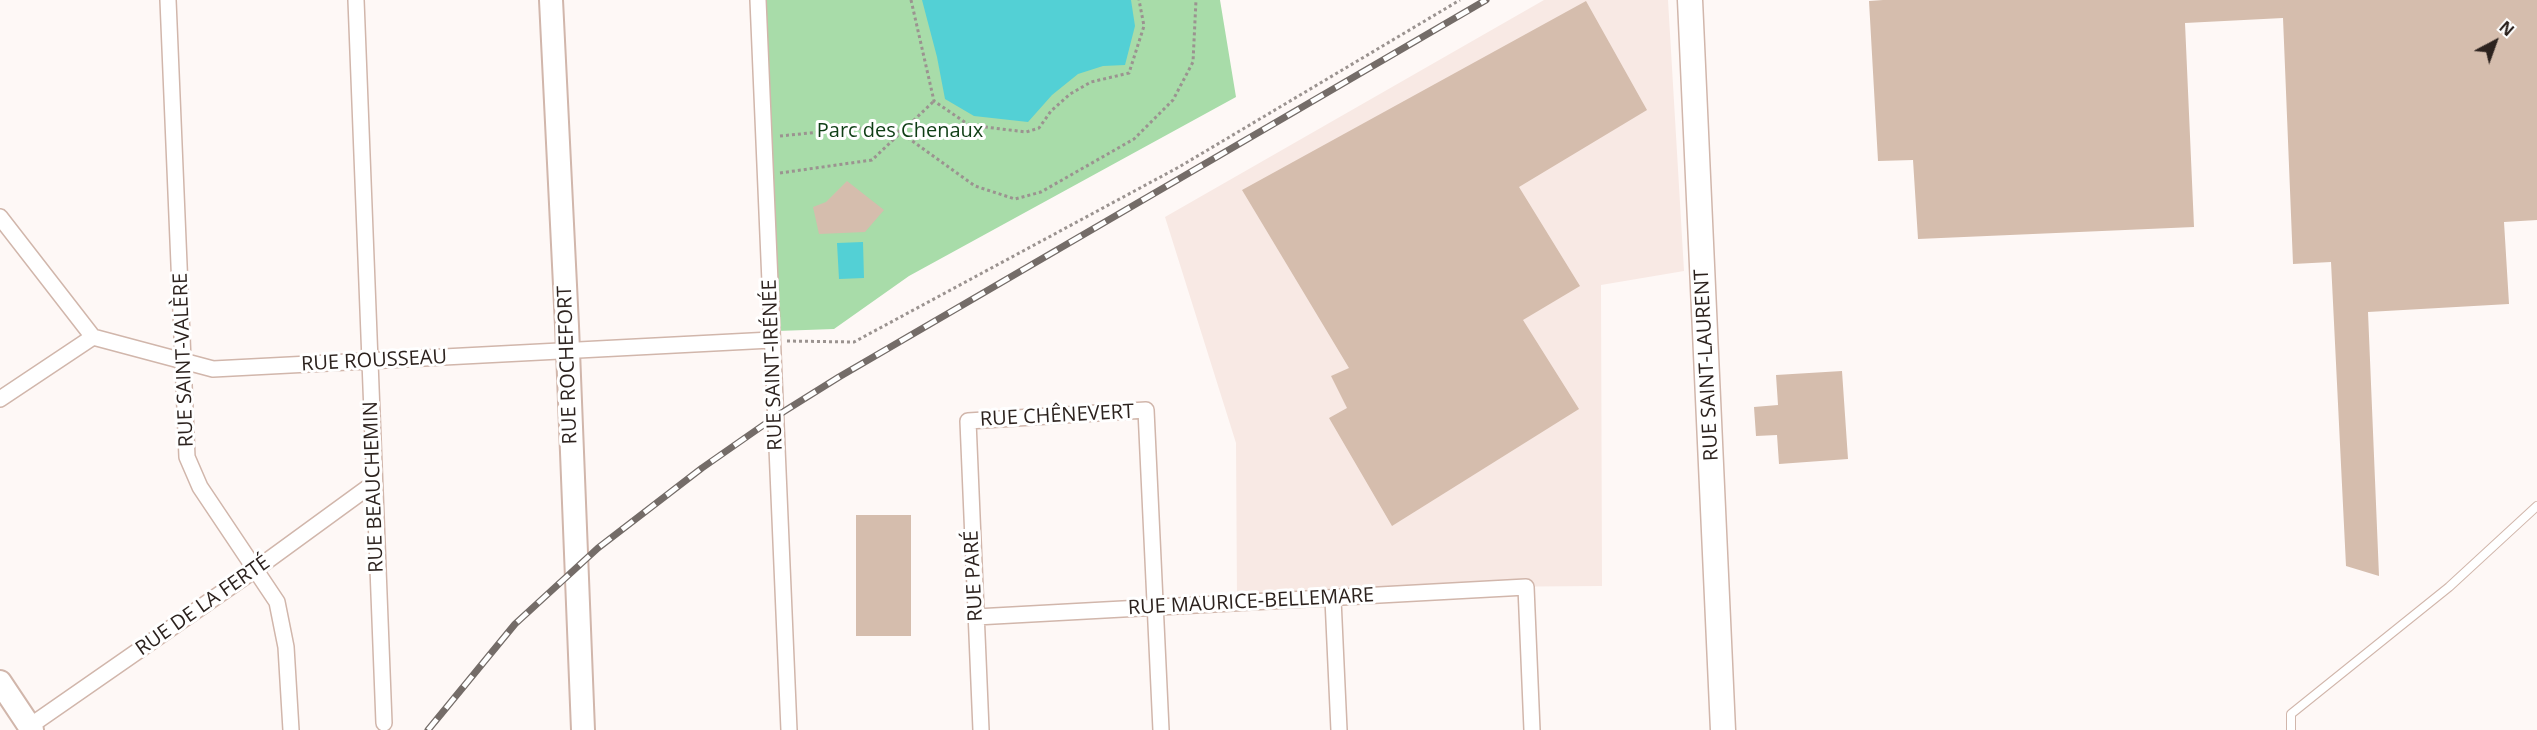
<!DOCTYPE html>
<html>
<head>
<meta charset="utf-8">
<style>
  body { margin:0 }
  #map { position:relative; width:2537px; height:730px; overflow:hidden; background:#fef8f6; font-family:"Open Sans",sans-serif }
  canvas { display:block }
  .north { position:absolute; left:2465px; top:12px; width:60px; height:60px; -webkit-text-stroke:4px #fff; paint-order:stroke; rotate:41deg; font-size:16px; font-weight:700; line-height:24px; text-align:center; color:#2c221e }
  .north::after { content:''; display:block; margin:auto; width:21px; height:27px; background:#2c221e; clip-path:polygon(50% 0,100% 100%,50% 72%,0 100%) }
</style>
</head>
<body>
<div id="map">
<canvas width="2537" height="730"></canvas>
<div class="north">N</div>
</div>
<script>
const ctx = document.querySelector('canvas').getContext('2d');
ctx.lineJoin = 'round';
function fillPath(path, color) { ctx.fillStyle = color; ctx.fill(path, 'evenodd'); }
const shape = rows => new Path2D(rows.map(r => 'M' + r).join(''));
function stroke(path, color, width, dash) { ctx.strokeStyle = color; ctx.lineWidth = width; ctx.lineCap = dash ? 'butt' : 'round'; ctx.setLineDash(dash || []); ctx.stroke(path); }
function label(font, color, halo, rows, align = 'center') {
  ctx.font = font + ' "Open Sans",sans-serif'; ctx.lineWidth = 6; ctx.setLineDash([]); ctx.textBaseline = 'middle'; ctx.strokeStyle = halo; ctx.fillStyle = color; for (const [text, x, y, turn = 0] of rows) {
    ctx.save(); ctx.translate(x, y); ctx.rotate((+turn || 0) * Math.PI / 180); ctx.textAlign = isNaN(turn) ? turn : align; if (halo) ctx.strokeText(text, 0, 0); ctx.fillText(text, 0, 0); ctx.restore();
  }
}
fillPath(shape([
  [1544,0,1668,0,1684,271,1601,285,1602,586,1332,588,1237,599,1236,443,1165,217]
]), '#f8e9e4');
fillPath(shape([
  [763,0,1220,0,1236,97,909,276,834,329,777,331]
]), '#a8dca9');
fillPath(shape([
  [922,0,1131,0,1135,26,1125,65,1103,66,1078,74,1052,95,1028,122,974,116,945,99,937,57],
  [863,242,864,278,839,279,837,243]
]), '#53d0d5');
fillPath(shape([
  [1883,0,2537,0,2537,220,2504,222,2509,304,2368,312,2379,576,2346,566,2331,262,2293,264,2283,18,2185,23,2194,227,1918,239,1913,160,1878,161,1869,1],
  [1586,1,1647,110,1519,187,1580,286,1523,320,1579,409,1392,526,1329,418,1347,408,1331,376,1349,368,1242,190],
  [847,181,884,210,865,232,819,234,813,207,826,202],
  [1842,371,1848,459,1779,464,1777,435,1756,436,1754,407,1778,405,1776,375],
  [856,515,911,515,911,636,856,636]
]), '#d5bdad');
const lane = shape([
  [2291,730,2291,714,2449,587,2537,506]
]);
const street = shape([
  [168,0,187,457,200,487,277,602,286,647,291,730],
  [356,0,384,723],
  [758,0,789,730],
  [0,217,93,337],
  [0,399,93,337,213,369,771,340],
  [1333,599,1339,730],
  [976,617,1526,587,1532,730],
  [30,726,256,569,374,483],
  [981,730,968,421,1146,410,1161,730]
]);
const secondary = shape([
  [551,0,567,326,583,730],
  [0,682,32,730]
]);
const primary = shape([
  [1690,0,1723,730]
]);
stroke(lane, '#d1b6ab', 10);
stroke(street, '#d1b6ab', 18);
stroke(secondary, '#d1b6ab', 26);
stroke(primary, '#d1b6ab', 27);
stroke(shape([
  [911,0,934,101,969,125,1026,132,1039,128,1051,111,1070,94,1091,82,1129,73,1144,26,1139,0],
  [780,136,890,125,975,186,1015,199,1041,192,1134,139,1173,100,1193,62,1196,0],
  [780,173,872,160,934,101],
  [787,341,854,342,1179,167,1460,0]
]), '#9b9390', 3, [3, 3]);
stroke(lane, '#fff', 8);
stroke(street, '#fff', 15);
stroke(secondary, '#fff', 22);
stroke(primary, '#fff', 24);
const rail = shape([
  [428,730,515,624,598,548,702,468,775,417,839,377,1486,0]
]);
stroke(rail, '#746c68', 7);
stroke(rail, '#fff', 4.5, [14]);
label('20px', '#0f3e15', '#fff', [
  ["Parc des Chenaux",900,131]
]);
label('20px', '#2c221e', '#fff', [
  ["RUE SAINT-VALÈRE",184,360,-92],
  ["RUE ROUSSEAU",374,361,-3],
  ["RUE ROCHEFORT",568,365,-92],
  ["RUE SAINT-IRÉNÉE",773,365,-92],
  ["RUE SAINT-LAURENT",1707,365,-93],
  ["RUE CHÊNEVERT",1057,416,-3],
  ["RUE BEAUCHEMIN",374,487,-92],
  ["RUE PARÉ",974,576,-93],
  ["RUE MAURICE-BELLEMARE",1251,602,-3],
  ["RUE DE LA FERTÉ",203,606,-35]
]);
</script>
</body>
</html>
